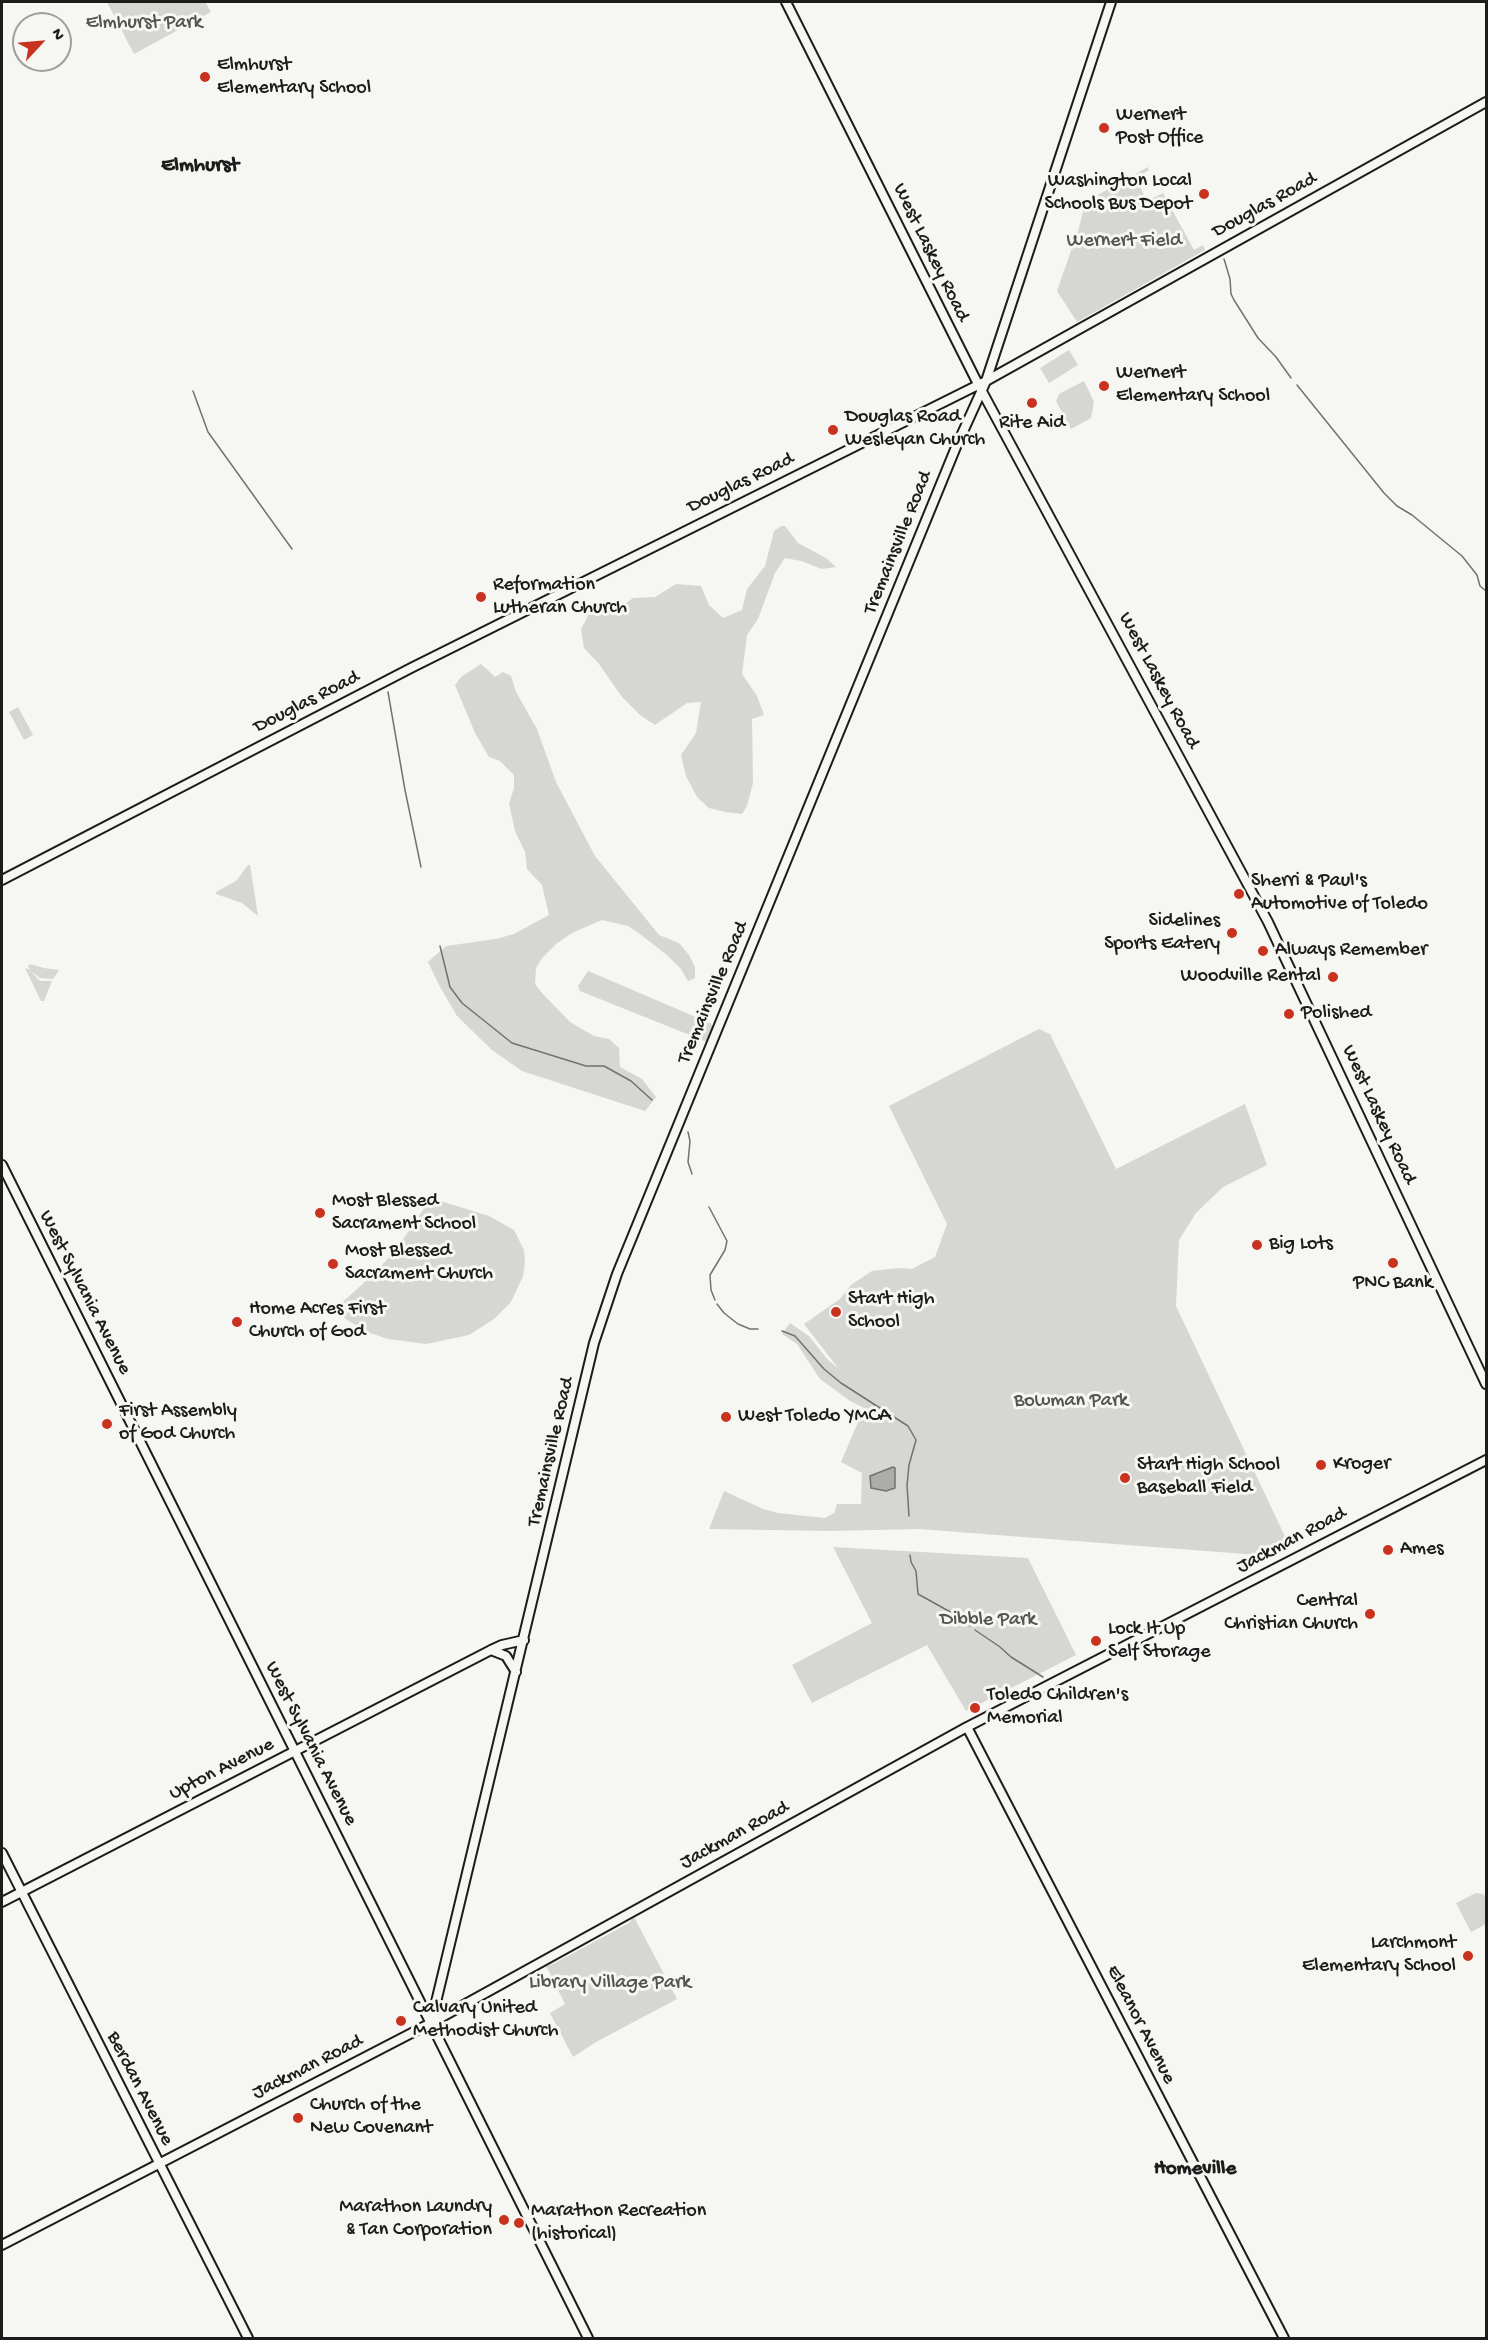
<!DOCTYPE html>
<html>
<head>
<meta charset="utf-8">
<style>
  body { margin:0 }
  #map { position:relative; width:1488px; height:2340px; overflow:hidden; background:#f6f6f2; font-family:"Gochi Hand",sans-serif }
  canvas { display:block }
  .frame { position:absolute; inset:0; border:3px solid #1c1c1c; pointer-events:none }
  .north { position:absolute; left:12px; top:12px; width:60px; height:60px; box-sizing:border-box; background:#f6f6f2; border:2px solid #9f9f9c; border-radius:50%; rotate:64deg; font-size:16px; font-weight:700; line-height:24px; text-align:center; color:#1c1c1c }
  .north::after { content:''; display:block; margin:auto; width:21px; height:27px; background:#c8321e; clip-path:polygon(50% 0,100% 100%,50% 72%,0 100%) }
</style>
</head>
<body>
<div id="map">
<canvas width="1488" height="2340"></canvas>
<div class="frame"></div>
<div class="north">N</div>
</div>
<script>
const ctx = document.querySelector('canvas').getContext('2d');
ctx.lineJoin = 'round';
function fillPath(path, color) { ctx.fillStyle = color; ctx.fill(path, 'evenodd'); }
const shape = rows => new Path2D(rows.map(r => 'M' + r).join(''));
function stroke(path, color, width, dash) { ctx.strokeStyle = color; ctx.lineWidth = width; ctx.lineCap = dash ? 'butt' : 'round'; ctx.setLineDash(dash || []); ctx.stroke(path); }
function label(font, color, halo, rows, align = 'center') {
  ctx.font = font + ' "Gochi Hand",sans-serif'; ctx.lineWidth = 6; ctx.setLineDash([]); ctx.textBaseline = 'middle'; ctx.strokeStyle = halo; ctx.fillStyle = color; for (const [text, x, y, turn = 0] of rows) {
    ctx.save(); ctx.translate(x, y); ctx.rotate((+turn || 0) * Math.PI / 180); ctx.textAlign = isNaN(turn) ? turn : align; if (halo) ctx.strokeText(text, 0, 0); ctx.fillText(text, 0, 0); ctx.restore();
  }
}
fillPath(shape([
  [107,2,205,2,211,12,134,54],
  [1148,167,1149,170,1136,178,1147,201,1163,193,1194,250,1203,245,1205,250,1077,322,1057,291,1079,228,1085,202],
  [1069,350,1078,365,1049,383,1040,368],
  [1084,381,1094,402,1091,418,1071,429,1056,401,1059,394],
  [781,526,785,526,798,543,826,558,836,567,822,569,801,561,785,558,775,573,758,619,747,635,742,674,757,696,764,715,752,719,753,783,747,806,742,814,725,812,709,808,697,797,686,776,681,755,696,733,701,702,687,703,655,725,640,715,622,697,599,664,584,648,581,629,589,614,617,610,633,598,655,597,676,584,701,586,709,605,723,618,742,610,747,589,765,566,774,531],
  [481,664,495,677,503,672,511,676,516,692,537,729,556,782,595,856,659,935,679,943,689,955,695,967,695,978,688,981,681,969,668,956,640,934,628,926,602,920,572,933,556,944,542,958,536,968,535,984,542,993,570,1022,594,1036,609,1039,619,1048,620,1067,642,1079,656,1097,645,1111,522,1071,492,1050,457,1016,439,985,428,962,446,946,496,939,514,934,549,915,542,885,527,869,525,852,515,831,509,804,514,788,514,775,500,761,489,757,475,733,455,685,461,677],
  [18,707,33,735,24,740,9,712],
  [248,865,250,865,258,916,242,903,216,894,216,892,236,881],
  [30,964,44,968,59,970,53,979,40,978,31,971,40,981,52,981,44,1001,41,1001,25,968,30,970,28,966],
  [588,971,710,1023,713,1027,707,1042,580,991,578,986],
  [1039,1029,1050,1034,1116,1169,1245,1104,1267,1165,1223,1187,1196,1213,1179,1240,1176,1306,1290,1547,1271,1556,919,1529,830,1531,709,1529,724,1491,763,1509,778,1513,825,1518,834,1513,837,1504,861,1504,862,1473,841,1462,864,1408,850,1401,820,1379,797,1344,782,1334,790,1323,809,1336,827,1359,838,1368,804,1324,840,1299,851,1285,872,1271,899,1268,912,1269,935,1257,947,1224,889,1106],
  [431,1198,489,1216,514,1230,524,1250,525,1262,523,1276,511,1302,494,1319,469,1335,426,1344,388,1339,367,1332,347,1320,338,1313,337,1307,377,1271,397,1248],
  [833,1547,1028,1558,1076,1655,966,1711,927,1645,812,1703,792,1665,872,1623],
  [1476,1893,1483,1894,1486,1897,1485,1910,1486,1924,1471,1932,1456,1903],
  [634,1917,677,1999,596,2042,573,2057,550,2013,565,2004,546,1966,553,1964,629,1923]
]), '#d6d6d2');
const water = shape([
  [893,1467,895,1468,895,1488,886,1491,871,1488,870,1476,893,1467]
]);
fillPath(water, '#acaca9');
stroke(water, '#727271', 1.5);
stroke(shape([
  [1224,259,1230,279,1231,294,1234,300,1258,338,1276,357,1291,378],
  [1297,385,1384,493,1397,506,1412,515,1462,556,1477,575,1480,586,1486,591],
  [193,391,208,432,292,549],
  [388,692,405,790,421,867],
  [440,946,450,987,462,1003,512,1043,586,1066,604,1066,631,1081,652,1100],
  [688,1132,690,1141,688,1162,692,1174],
  [709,1207,727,1241,725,1250,710,1275,711,1290,715,1300],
  [717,1304,724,1313,738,1324,750,1329,758,1329],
  [782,1331,795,1336,824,1369,841,1383,908,1426,916,1440,909,1465,907,1485,909,1516],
  [910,1555,911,1562,916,1571,918,1594,954,1614,970,1626],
  [975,1630,1000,1647,1011,1657,1043,1677]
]), '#727271', 1.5);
const secondary = shape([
  [786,2,978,384,1268,922,1486,1384],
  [2,880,411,668,986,381,1486,102],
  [2,1165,588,2338],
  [491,1650,506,1656,516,1672],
  [967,1727,1284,2338],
  [2,1853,248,2338],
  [2,1902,491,1650,502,1645,524,1640],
  [431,2023,594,1343,617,1274,956,447,986,381,1111,2],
  [2,2245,431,2023,967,1727,1486,1460]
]);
stroke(secondary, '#1c1c1c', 12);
stroke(secondary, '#f6f6f2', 8);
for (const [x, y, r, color] of [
  [205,77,6,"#c8321e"],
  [1104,128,6,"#c8321e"],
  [1204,194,6,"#c8321e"],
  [1104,386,6,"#c8321e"],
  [1032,403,6,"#c8321e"],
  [833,430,6,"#c8321e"],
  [481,597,6,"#c8321e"],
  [1239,894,6,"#c8321e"],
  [1232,933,6,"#c8321e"],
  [1263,951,6,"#c8321e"],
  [1333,977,6,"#c8321e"],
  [1289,1014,6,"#c8321e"],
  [320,1213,6,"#c8321e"],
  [1257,1245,6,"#c8321e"],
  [1393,1263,6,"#c8321e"],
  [333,1264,6,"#c8321e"],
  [836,1312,6,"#c8321e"],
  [237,1322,6,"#c8321e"],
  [726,1417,6,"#c8321e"],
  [107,1424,6,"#c8321e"],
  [1321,1465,6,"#c8321e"],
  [1125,1478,6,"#c8321e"],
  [1388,1550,6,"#c8321e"],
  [1370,1614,6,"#c8321e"],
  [1096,1641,6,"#c8321e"],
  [975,1708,6,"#c8321e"],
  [1468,1956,6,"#c8321e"],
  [401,2021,6,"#c8321e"],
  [298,2118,6,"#c8321e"],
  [504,2220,6,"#c8321e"],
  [519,2223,6,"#c8321e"]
]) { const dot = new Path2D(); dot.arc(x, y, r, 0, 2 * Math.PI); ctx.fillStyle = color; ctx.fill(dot); stroke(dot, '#f6f6f2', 2); }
label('20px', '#545453', '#f6f6f2', [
  ["Elmhurst Park",144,24],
  ["Wernert Field",1124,242],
  ["Bowman Park",1071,1402],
  ["Dibble Park",988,1621],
  ["Library Village Park",610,1984]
]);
label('20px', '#1c1c1c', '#f6f6f2', [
  ["Elmhurst",217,66],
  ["Elementary School",217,89],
  ["Wernert",1116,116],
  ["Post Office",1116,139],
  ["Washington Local",1192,182,"right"],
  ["Schools Bus Depot",1192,205,"right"],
  ["Wernert",1116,374],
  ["Elementary School",1116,397],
  ["Douglas Road",845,418],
  ["Wesleyan Church",845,441],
  ["Rite Aid",1032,424,"center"],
  ["Reformation",493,586],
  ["Lutheran Church",493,609],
  ["Sherri & Paul's",1251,882],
  ["Automotive of Toledo",1251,905],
  ["Sidelines",1220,922,"right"],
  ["Sports Eatery",1220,945,"right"],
  ["Always Remember",1275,951],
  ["Woodville Rental",1321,977,"right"],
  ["Polished",1301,1014],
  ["Most Blessed",332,1202],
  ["Sacrament School",332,1225],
  ["Big Lots",1269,1245],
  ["Most Blessed",345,1252],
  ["Sacrament Church",345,1275],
  ["PNC Bank",1393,1284,"center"],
  ["Start High",848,1300],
  ["School",848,1323],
  ["Home Acres First",249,1310],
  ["Church of God",249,1333],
  ["First Assembly",119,1412],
  ["of God Church",119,1435],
  ["West Toledo YMCA",738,1417],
  ["Kroger",1333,1465],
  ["Start High School",1137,1466],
  ["Baseball Field",1137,1489],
  ["Ames",1400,1550],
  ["Central",1358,1602,"right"],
  ["Christian Church",1358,1625,"right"],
  ["Lock It Up",1108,1630],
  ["Self Storage",1108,1653],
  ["Toledo Children's",987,1696],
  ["Memorial",987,1719],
  ["Larchmont",1456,1944,"right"],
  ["Elementary School",1456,1967,"right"],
  ["Calvary United",413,2009],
  ["Methodist Church",413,2032],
  ["Church of the",310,2106],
  ["New Covenant",310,2129],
  ["Marathon Laundry",492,2208,"right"],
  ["& Tan Corporation",492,2231,"right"],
  ["Marathon Recreation",531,2212],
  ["(historical)",531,2235]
], 'left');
label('20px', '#1c1c1c', '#f6f6f2', [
  ["Douglas Road",1265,206,-29],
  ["West Laskey Road",930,253,64],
  ["Douglas Road",741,484,-26],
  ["Tremainsville Road",899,543,-68],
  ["West Laskey Road",1158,681,62],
  ["Douglas Road",307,703,-27],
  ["Tremainsville Road",714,993,-67],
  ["West Laskey Road",1378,1115,65],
  ["West Sylvania Avenue",84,1293,63],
  ["Tremainsville Road",552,1452,-77],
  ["Jackman Road",1292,1541,-28],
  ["West Sylvania Avenue",310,1744,63],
  ["Upton Avenue",222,1770,-27],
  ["Jackman Road",735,1836,-29],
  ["Eleanor Avenue",1140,2025,63],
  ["Jackman Road",308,2068,-27],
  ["Berdan Avenue",139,2089,63]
]);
label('bold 21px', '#1c1c1c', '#f6f6f2', [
  ["Elmhurst",200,167],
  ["Homeville",1195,2170]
]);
</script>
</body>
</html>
